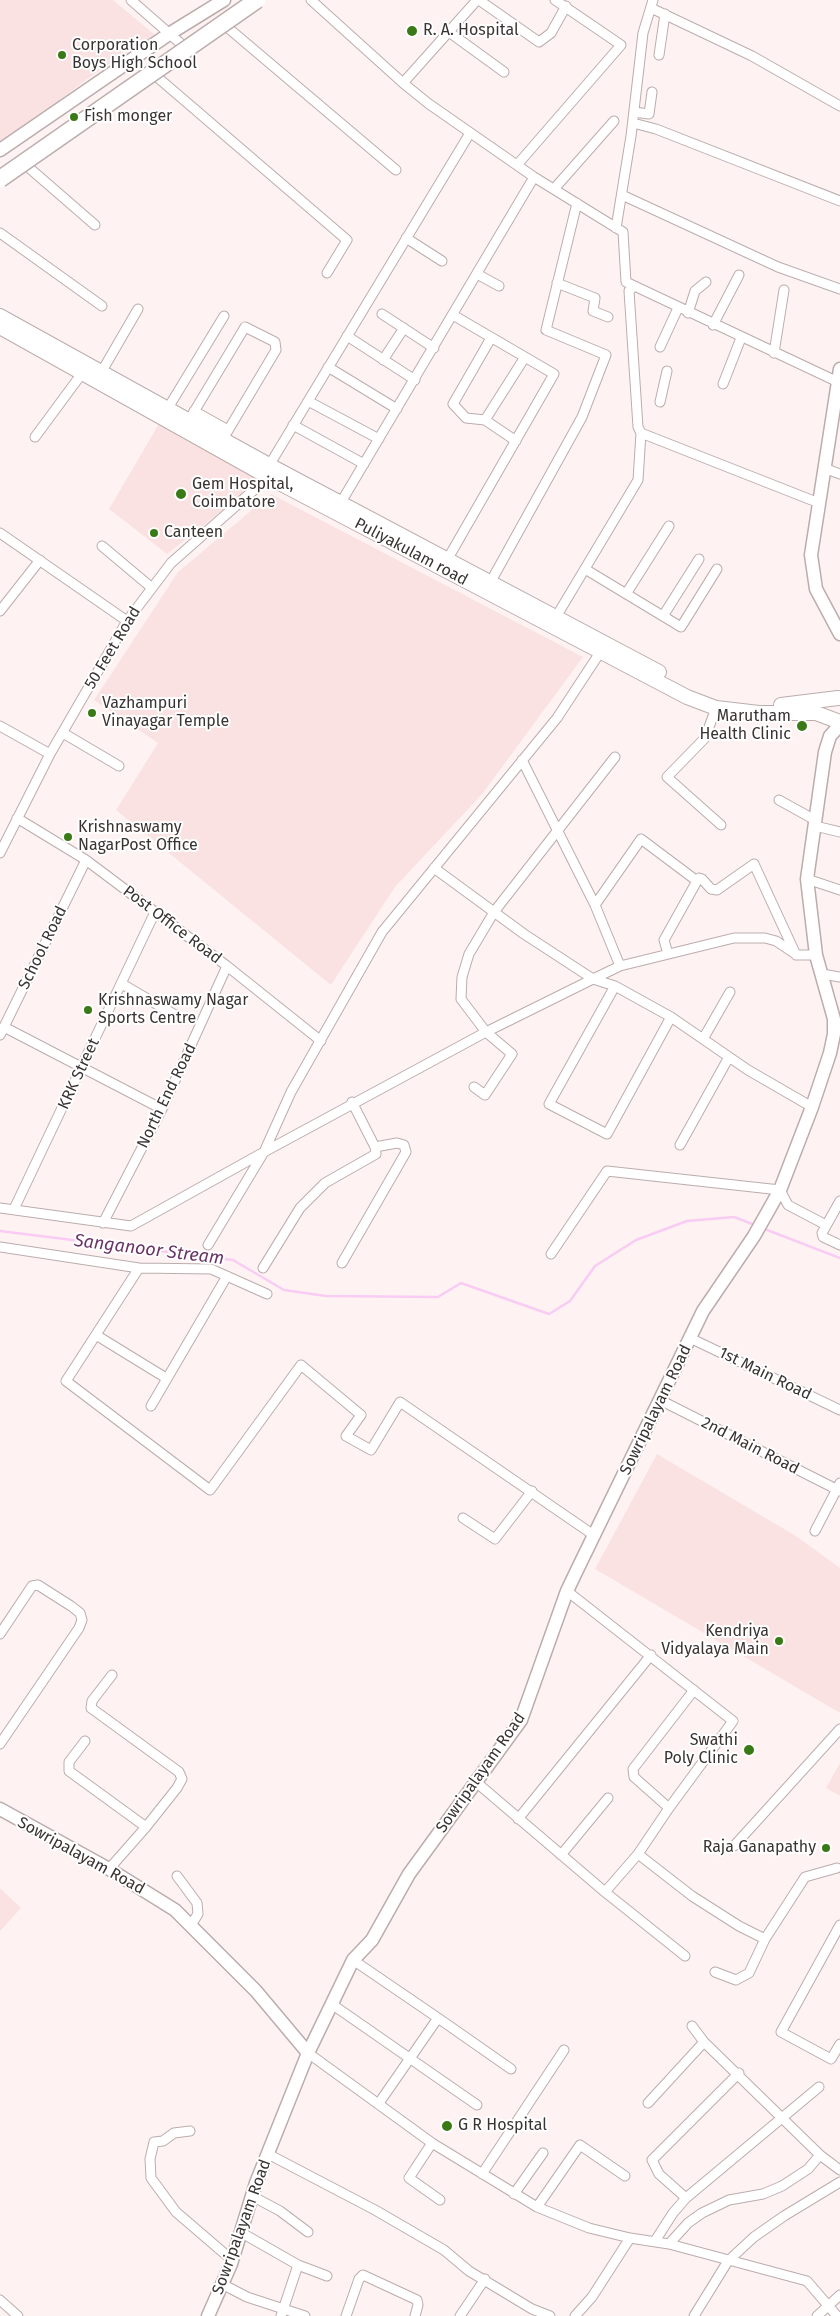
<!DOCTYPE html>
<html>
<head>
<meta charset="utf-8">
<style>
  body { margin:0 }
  canvas { display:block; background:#fff2f2 }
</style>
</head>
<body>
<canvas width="840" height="2316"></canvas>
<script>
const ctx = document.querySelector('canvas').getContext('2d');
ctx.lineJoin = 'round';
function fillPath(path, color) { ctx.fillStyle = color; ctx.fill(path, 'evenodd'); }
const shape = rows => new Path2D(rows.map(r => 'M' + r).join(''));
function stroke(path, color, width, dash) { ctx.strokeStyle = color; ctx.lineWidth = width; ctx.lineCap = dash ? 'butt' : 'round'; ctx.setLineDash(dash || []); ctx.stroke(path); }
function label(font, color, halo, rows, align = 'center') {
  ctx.font = font + ' "Fira Sans",sans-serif'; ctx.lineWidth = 4; ctx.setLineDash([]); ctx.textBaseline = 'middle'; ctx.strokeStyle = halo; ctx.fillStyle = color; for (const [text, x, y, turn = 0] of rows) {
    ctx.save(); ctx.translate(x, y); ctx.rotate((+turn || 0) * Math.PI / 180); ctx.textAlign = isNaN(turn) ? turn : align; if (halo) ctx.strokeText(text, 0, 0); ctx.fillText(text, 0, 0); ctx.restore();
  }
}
fillPath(shape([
  [0,0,113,0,155,35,94,74,0,145],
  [160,422,262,479,167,554,109,509],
  [271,494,583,657,483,793,395,887,331,985,116,810,158,743,94,700,178,572],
  [657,1454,796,1536,840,1568,840,1713,595,1569],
  [840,1763,840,1796,826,1788],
  [0,1888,21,1908,0,1931]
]), '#fbe2e2');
stroke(shape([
  [762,1228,840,1258],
  [0,1231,233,1260,284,1290,326,1296,438,1297,461,1283,549,1314,570,1301,595,1266,636,1240,687,1221,734,1217,755,1225]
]), '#f9ccf4', 2.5);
const street = shape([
  [131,0,188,50],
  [311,0,403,83,429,104,534,177,623,232,626,282,838,382],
  [479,0,539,42,551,33,566,6],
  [651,8,752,56,840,106],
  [227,27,396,170],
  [449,32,504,72],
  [659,55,665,14],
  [156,76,347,240,327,273],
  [403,83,477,0],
  [634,112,649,114,652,92],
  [633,123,656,129,840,201],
  [517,165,621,45,555,0],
  [27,166,95,225],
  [554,189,614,121],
  [622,195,778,267,840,289],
  [616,228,631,136,643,33,653,0],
  [0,233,102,306],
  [406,238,442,261],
  [477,274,499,286],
  [557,283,595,298,593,311,608,317],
  [688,313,695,291,706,282],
  [382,314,434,348],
  [713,325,739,275],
  [347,336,415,380],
  [491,338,453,404,466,418,485,420,516,441],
  [660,347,678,308],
  [774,353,784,290],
  [383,360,404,328],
  [328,367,397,409],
  [102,371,138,309],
  [723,384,741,338],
  [308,401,379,439],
  [660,402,667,371],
  [168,408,224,316],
  [194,411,228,430],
  [189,420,245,327,275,342,276,350,223,439],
  [485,420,525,357],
  [293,425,364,464],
  [641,433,819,503],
  [35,437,83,372],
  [824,468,840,474],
  [267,469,470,133],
  [340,504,534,177],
  [0,533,127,621],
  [102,546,152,588],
  [447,560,554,374,453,315],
  [585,569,681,627,717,569],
  [490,583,582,417,606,355,546,330,577,203],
  [626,594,669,526],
  [0,611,40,560],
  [663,616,699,559],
  [556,617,638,480,641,433,638,427,629,291,634,286],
  [716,708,705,738,667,777,721,825],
  [0,726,50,754],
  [63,733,119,766],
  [522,760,595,905,620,966],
  [779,800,815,820],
  [17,818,86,860,227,966,321,1041],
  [815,826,840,832],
  [0,853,50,754,127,621,171,563,272,474],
  [434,868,524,934,593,979,615,986,671,1017,748,1070,812,1107],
  [807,879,840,890],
  [697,881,699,878,702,879,711,889,717,890,754,864,796,955],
  [595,905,641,839,697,881,664,940,668,954],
  [822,974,840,977],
  [122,984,182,1019],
  [615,986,549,1104,607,1134,671,1017],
  [4,1027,162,1109],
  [0,1035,86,860],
  [703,1039,730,992],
  [474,1087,485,1095,512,1054,486,1032,461,999,462,977,469,954,494,912,615,757],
  [680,1145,729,1057],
  [840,1201,822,1233,823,1237,840,1245],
  [0,1208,131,1226,264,1152,291,1092,382,932,557,718,603,648],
  [14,1209,155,912],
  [103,1223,162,1109,227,966],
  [208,1245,264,1152,486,1032,593,979,620,966,734,938,765,938,776,941,797,955,816,955],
  [0,1247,139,1268,211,1269,267,1294],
  [551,1254,607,1171,780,1190,788,1205,826,1225],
  [342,1263,406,1152,404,1145,397,1143,375,1147],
  [139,1268,66,1381,210,1490,301,1365,361,1415,346,1436,371,1450,400,1402,595,1536],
  [263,1268,300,1208,325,1183,376,1154,375,1147,352,1102],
  [96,1335,166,1378],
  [690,1338,840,1410],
  [660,1400,840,1491],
  [151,1406,227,1276],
  [463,1518,495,1539,532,1491],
  [815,1531,840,1483],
  [567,1591,733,1721,669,1808,638,1854],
  [0,1634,32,1586,38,1585,71,1606,80,1613,82,1620,79,1628,0,1744],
  [85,1741,69,1762,69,1771,146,1827],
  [476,1782,605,1892],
  [669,1808,634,1777,633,1769,694,1690],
  [518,1819,651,1655],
  [734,1846,840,1729],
  [561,1855,608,1798],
  [109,1869,146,1827,177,1788,182,1779,179,1772,91,1708,92,1701,112,1675],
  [177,1876,197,1903,198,1914,191,1925],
  [840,1925,781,2032,831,2059,840,2044],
  [685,1956,605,1892,638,1854,692,1896,739,1926,765,1939],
  [353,1960,438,2018,379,2103],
  [715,1972,736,1980,749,1973,765,1939,805,1877,837,1868],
  [333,2005,477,2105],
  [438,2018,511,2069],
  [692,2026,704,2042,820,2155,840,2170],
  [308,2053,432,2143,537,2207,589,2228,630,2238,669,2244,807,2281,837,2316],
  [648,2103,704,2042],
  [190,2131,174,2133,163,2141,154,2142,150,2159,151,2178,176,2212,232,2260],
  [432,2143,409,2178,440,2200],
  [268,2154,375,2210,444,2250,469,2271,532,2309,550,2316],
  [482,2174,564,2050],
  [514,2194,543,2153],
  [252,2196,280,2211,308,2232],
  [686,2198,659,2174,652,2160,739,2073],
  [537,2207,580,2145,625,2176],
  [242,2233,298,2265],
  [655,2241,673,2213,686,2198,819,2087],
  [669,2244,688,2223,702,2213,729,2200,763,2194,782,2186,808,2169,820,2155],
  [222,2284,247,2297,305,2316],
  [0,2300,18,2316],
  [281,2316,298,2265,327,2276],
  [346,2316,359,2279,363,2275,417,2300,418,2305,415,2316],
  [460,2316,485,2279],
  [575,2316,592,2297,630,2238],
  [694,2316,728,2261,754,2237,784,2216,840,2182],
  [817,2316,840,2295]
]);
const secondary = shape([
  [0,150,169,34,224,0],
  [840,369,811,555,816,589,840,634],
  [0,1809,109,1869,175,1910,256,1991,308,2053],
  [208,2316,231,2264,256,2183,308,2053,353,1960,372,1940,409,1874,521,1720,567,1591,578,1568,703,1311,754,1236,780,1190,812,1107,830,1053,834,1034,834,1019,816,955,807,879,825,752,830,736,840,725]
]);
const primary = shape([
  [0,316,269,465,659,672],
  [0,327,270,478,687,697,716,708,759,713,816,713,840,722],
  [781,705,838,698]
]);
stroke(street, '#bcadad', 11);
stroke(secondary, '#bcadad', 15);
stroke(primary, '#bcadad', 16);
stroke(street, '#fff', 9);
stroke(secondary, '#fff', 12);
stroke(primary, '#fff', 14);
const highwayBridge = shape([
  [0,179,257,0]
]);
stroke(highwayBridge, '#bcadad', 19, []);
stroke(highwayBridge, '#fff', 16);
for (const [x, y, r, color] of [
  [412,31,6,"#397916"],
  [62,55,5,"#397916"],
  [74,117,5,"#397916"],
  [181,494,6,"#397916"],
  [154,533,5,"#397916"],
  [92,713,5,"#397916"],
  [802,726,6,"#397916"],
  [68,837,5,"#397916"],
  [88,1010,5,"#397916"],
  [779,1641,5,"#397916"],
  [749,1750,6,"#397916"],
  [826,1848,5,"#397916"],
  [447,2126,6,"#397916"]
]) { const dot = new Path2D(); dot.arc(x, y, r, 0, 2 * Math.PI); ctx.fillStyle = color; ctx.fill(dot); stroke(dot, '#fff', 2); }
label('16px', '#3a3333', '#fff', [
  ["R. A. Hospital",423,31],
  ["Corporation",72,46],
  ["Boys High School",72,64],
  ["Fish monger",84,117],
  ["Gem Hospital,",192,485],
  ["Coimbatore",192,503],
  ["Canteen",164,533],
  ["Vazhampuri",102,704],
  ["Vinayagar Temple",102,722],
  ["Marutham",791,717,"right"],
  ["Health Clinic",791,735,"right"],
  ["Krishnaswamy",78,828],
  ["NagarPost Office",78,846],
  ["Krishnaswamy Nagar",98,1001],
  ["Sports Centre",98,1019],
  ["Kendriya",769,1632,"right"],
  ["Vidyalaya Main",769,1650,"right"],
  ["Swathi",738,1741,"right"],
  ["Poly Clinic",738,1759,"right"],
  ["Raja Ganapathy",816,1848,"right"],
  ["G R Hospital",458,2126]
], 'left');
label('16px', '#3a3333', '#fff', [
  ["Puliyakulam road",411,552,28],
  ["50 Feet Road",113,648,-59],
  ["Post Office Road",172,925,37],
  ["School Road",43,948,-64],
  ["KRK Street",79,1074,-65],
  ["North End Road",167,1096,-64],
  ["1st Main Road",765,1374,26],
  ["Sowripalayam Road",656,1410,-64],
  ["2nd Main Road",750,1446,27],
  ["Sowripalayam Road",481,1773,-55],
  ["Sowripalayam Road",81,1856,29],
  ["Sowripalayam Road",242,2227,-70]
]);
label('italic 18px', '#693466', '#fff', [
  ["Sanganoor Stream",149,1250,7]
]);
</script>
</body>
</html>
